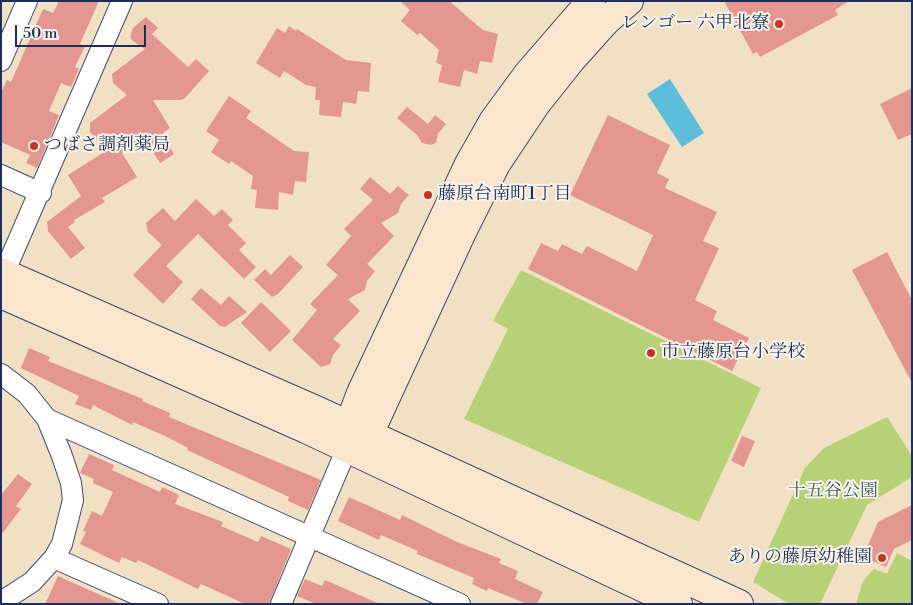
<!DOCTYPE html>
<html>
<head>
<meta charset="utf-8">
<style>
  body { margin:0 }
  #map { position:relative; width:913px; height:605px; overflow:hidden; background:#f1e0c3; font-family:"Libre Bodoni",serif }
  canvas { display:block }
  .frame { position:absolute; inset:0; border:2px solid #1b2f5e; pointer-events:none }
  .scale { position:absolute; left:15px; top:25px; width:131px; height:22px; box-sizing:border-box; border:2px solid #1b2f5e; border-top:0; padding-left:6px; font-size:15px; line-height:18px; white-space:nowrap; color:#1b2f5e; -webkit-text-stroke:4px #f7f3e8; paint-order:stroke }
</style>
</head>
<body>
<div id="map">
<canvas width="913" height="605"></canvas>
<div class="frame"></div>
<div class="scale">50 m</div>
</div>
<script>
const ctx = document.querySelector('canvas').getContext('2d');
ctx.lineJoin = 'round';
function fillPath(path, color) { ctx.fillStyle = color; ctx.fill(path, 'evenodd'); }
const shape = rows => new Path2D(rows.map(r => 'M' + r).join(''));
function stroke(path, color, width, dash) { ctx.strokeStyle = color; ctx.lineWidth = width; ctx.lineCap = dash ? 'butt' : 'round'; ctx.setLineDash(dash || []); ctx.stroke(path); }
function label(font, color, halo, rows, align = 'center') {
  ctx.font = font + ' "Libre Bodoni","Noto Serif JP",serif'; ctx.lineWidth = 4; ctx.setLineDash([]); ctx.textBaseline = 'middle'; ctx.strokeStyle = halo; ctx.fillStyle = color; for (const [text, x, y, turn = 0] of rows) {
    ctx.save(); ctx.translate(x, y); ctx.rotate((+turn || 0) * Math.PI / 180); ctx.textAlign = isNaN(turn) ? turn : align; if (halo) ctx.strokeText(text, 0, 0); ctx.fillText(text, 0, 0); ctx.restore();
  }
}
fillPath(shape([
  [521,270,761,388,699,522,464,419,508,329,493,321],
  [887,417,912,456,912,477,867,505,820,604,789,604,753,582,805,468,824,448],
  [897,553,912,561,912,604,856,604,863,581,874,569,887,574]
]), '#b7d176');
fillPath(shape([
  [670,79,704,133,682,147,647,94]
]), '#5dbddb');
fillPath(shape([
  [59,1,99,1,80,44,85,46,75,67,79,69,71,87,61,83,49,111,59,115,37,168,26,163,30,155,1,142,1,92,7,80,11,82,43,9,53,13],
  [400,1,449,1,483,30,498,34,492,63,480,61,477,74,464,70,460,87,438,82,442,65,436,63,439,50,420,33,417,35,401,21,410,10],
  [724,1,849,1,835,10,838,15,760,57,757,52,753,54],
  [146,17,158,28,152,34,188,67,196,59,209,71,185,98,181,100,153,100,170,128,162,134,174,154,160,163,143,137,122,153,137,177,102,198,105,202,74,220,75,222,68,227,85,248,71,259,48,231,47,222,81,196,68,175,106,151,90,132,90,123,127,95,113,83,112,74,145,49,133,41,130,37,133,28],
  [289,26,296,31,297,29,346,60,371,63,369,92,358,91,356,104,343,102,341,117,319,115,320,100,315,100,316,87,306,85,284,71,280,78,256,63,277,28,285,33],
  [912,88,912,134,898,140,880,104],
  [229,96,251,111,246,118,294,151,309,152,306,182,295,181,293,195,279,192,278,210,255,208,257,190,251,189,253,176,231,161,229,164,211,152,219,140,206,131],
  [407,107,428,124,435,115,446,124,438,134,436,143,431,145,422,143,417,135,397,118],
  [608,115,670,145,657,173,669,179,665,188,717,212,703,241,719,248,695,300,717,311,713,320,749,338,732,371,528,269,541,243,558,251,562,244,582,254,587,246,637,271,653,235,570,195],
  [370,177,390,194,398,186,409,195,401,204,398,213,381,223,394,236,367,264,375,271,367,281,365,290,348,299,360,311,333,339,341,345,333,355,330,364,321,367,292,340,317,310,310,304,338,275,326,265,351,236,344,229,373,200,360,189],
  [196,199,214,216,222,209,233,220,228,225,246,243,239,250,256,267,244,279,198,234,166,266,183,282,163,304,133,275,162,245,148,232,146,223,163,208,175,221],
  [887,252,912,300,912,383,852,270],
  [290,255,303,267,278,294,272,297,254,280,265,269,271,275],
  [201,288,221,305,229,296,247,312,225,327,220,326,191,299],
  [261,302,291,331,270,352,241,323],
  [29,348,50,357,48,361,143,399,142,401,170,413,169,417,321,480,308,510,288,501,289,497,187,450,188,448,165,436,133,422,132,425,93,405,91,410,75,404,79,396,21,368],
  [742,436,755,441,744,467,731,461],
  [89,454,114,465,112,470,160,492,162,487,179,495,175,504,223,522,221,526,258,542,261,536,291,549,269,604,245,604,201,584,198,589,138,560,136,563,122,557,119,563,80,544,86,532,83,531,92,511,102,516,113,492,93,483,94,479,80,473],
  [18,474,32,484,16,506,21,509,1,535,1,495],
  [349,497,400,520,402,515,457,542,501,559,499,563,518,571,515,579,543,592,537,604,527,604,488,588,487,591,472,584,474,578,417,554,418,551,381,535,379,540,338,521],
  [912,505,912,540,894,549,886,567,863,557,878,522],
  [58,576,78,585,121,604,45,604],
  [305,579,322,586,325,580,380,604,316,604,297,596]
]), '#e39790');
const street = shape([
  [1,61,27,1],
  [1,175,41,193],
  [1,280,122,1],
  [1,374,27,394,47,419,62,456,71,483,73,500,62,544,54,558,32,582,1,602],
  [47,419,460,604],
  [54,558,158,604],
  [281,604,347,448]
]);
const secondary = shape([
  [1,272,316,410,739,604],
  [1,294,306,429,678,604],
  [355,443,369,434,463,230,496,164,536,104,571,60,606,21,629,1],
  [347,444,349,425,361,393,469,164,494,120,527,75,591,1]
]);
stroke(street, '#3b4a6d', 22);
stroke(secondary, '#3b4a6d', 30);
stroke(street, '#fff', 20);
stroke(secondary, '#fbe5cf', 28);
for (const [x, y, r, color] of [
  [779,24,5,"#c8321e"],
  [34,146,5,"#c8321e"],
  [428,195,5,"#c8321e"],
  [651,353,5,"#c8321e"],
  [882,558,5,"#c8321e"]
]) { const dot = new Path2D(); dot.arc(x, y, r, 0, 2 * Math.PI); ctx.fillStyle = color; ctx.fill(dot); stroke(dot, '#f7f3e8', 2); }
label('18px', '#1b2f5e', '#f7f3e8', [
  ["レンゴー 六甲北寮",769,24,"right"],
  ["つばさ調剤薬局",44,146],
  ["藤原台南町1丁目",438,195],
  ["市立藤原台小学校",661,353],
  ["ありの藤原幼稚園",872,558,"right"]
], 'left');
label('18px', '#425864', '#f7f3e8', [
  ["十五谷公園",833,492]
]);
</script>
</body>
</html>
